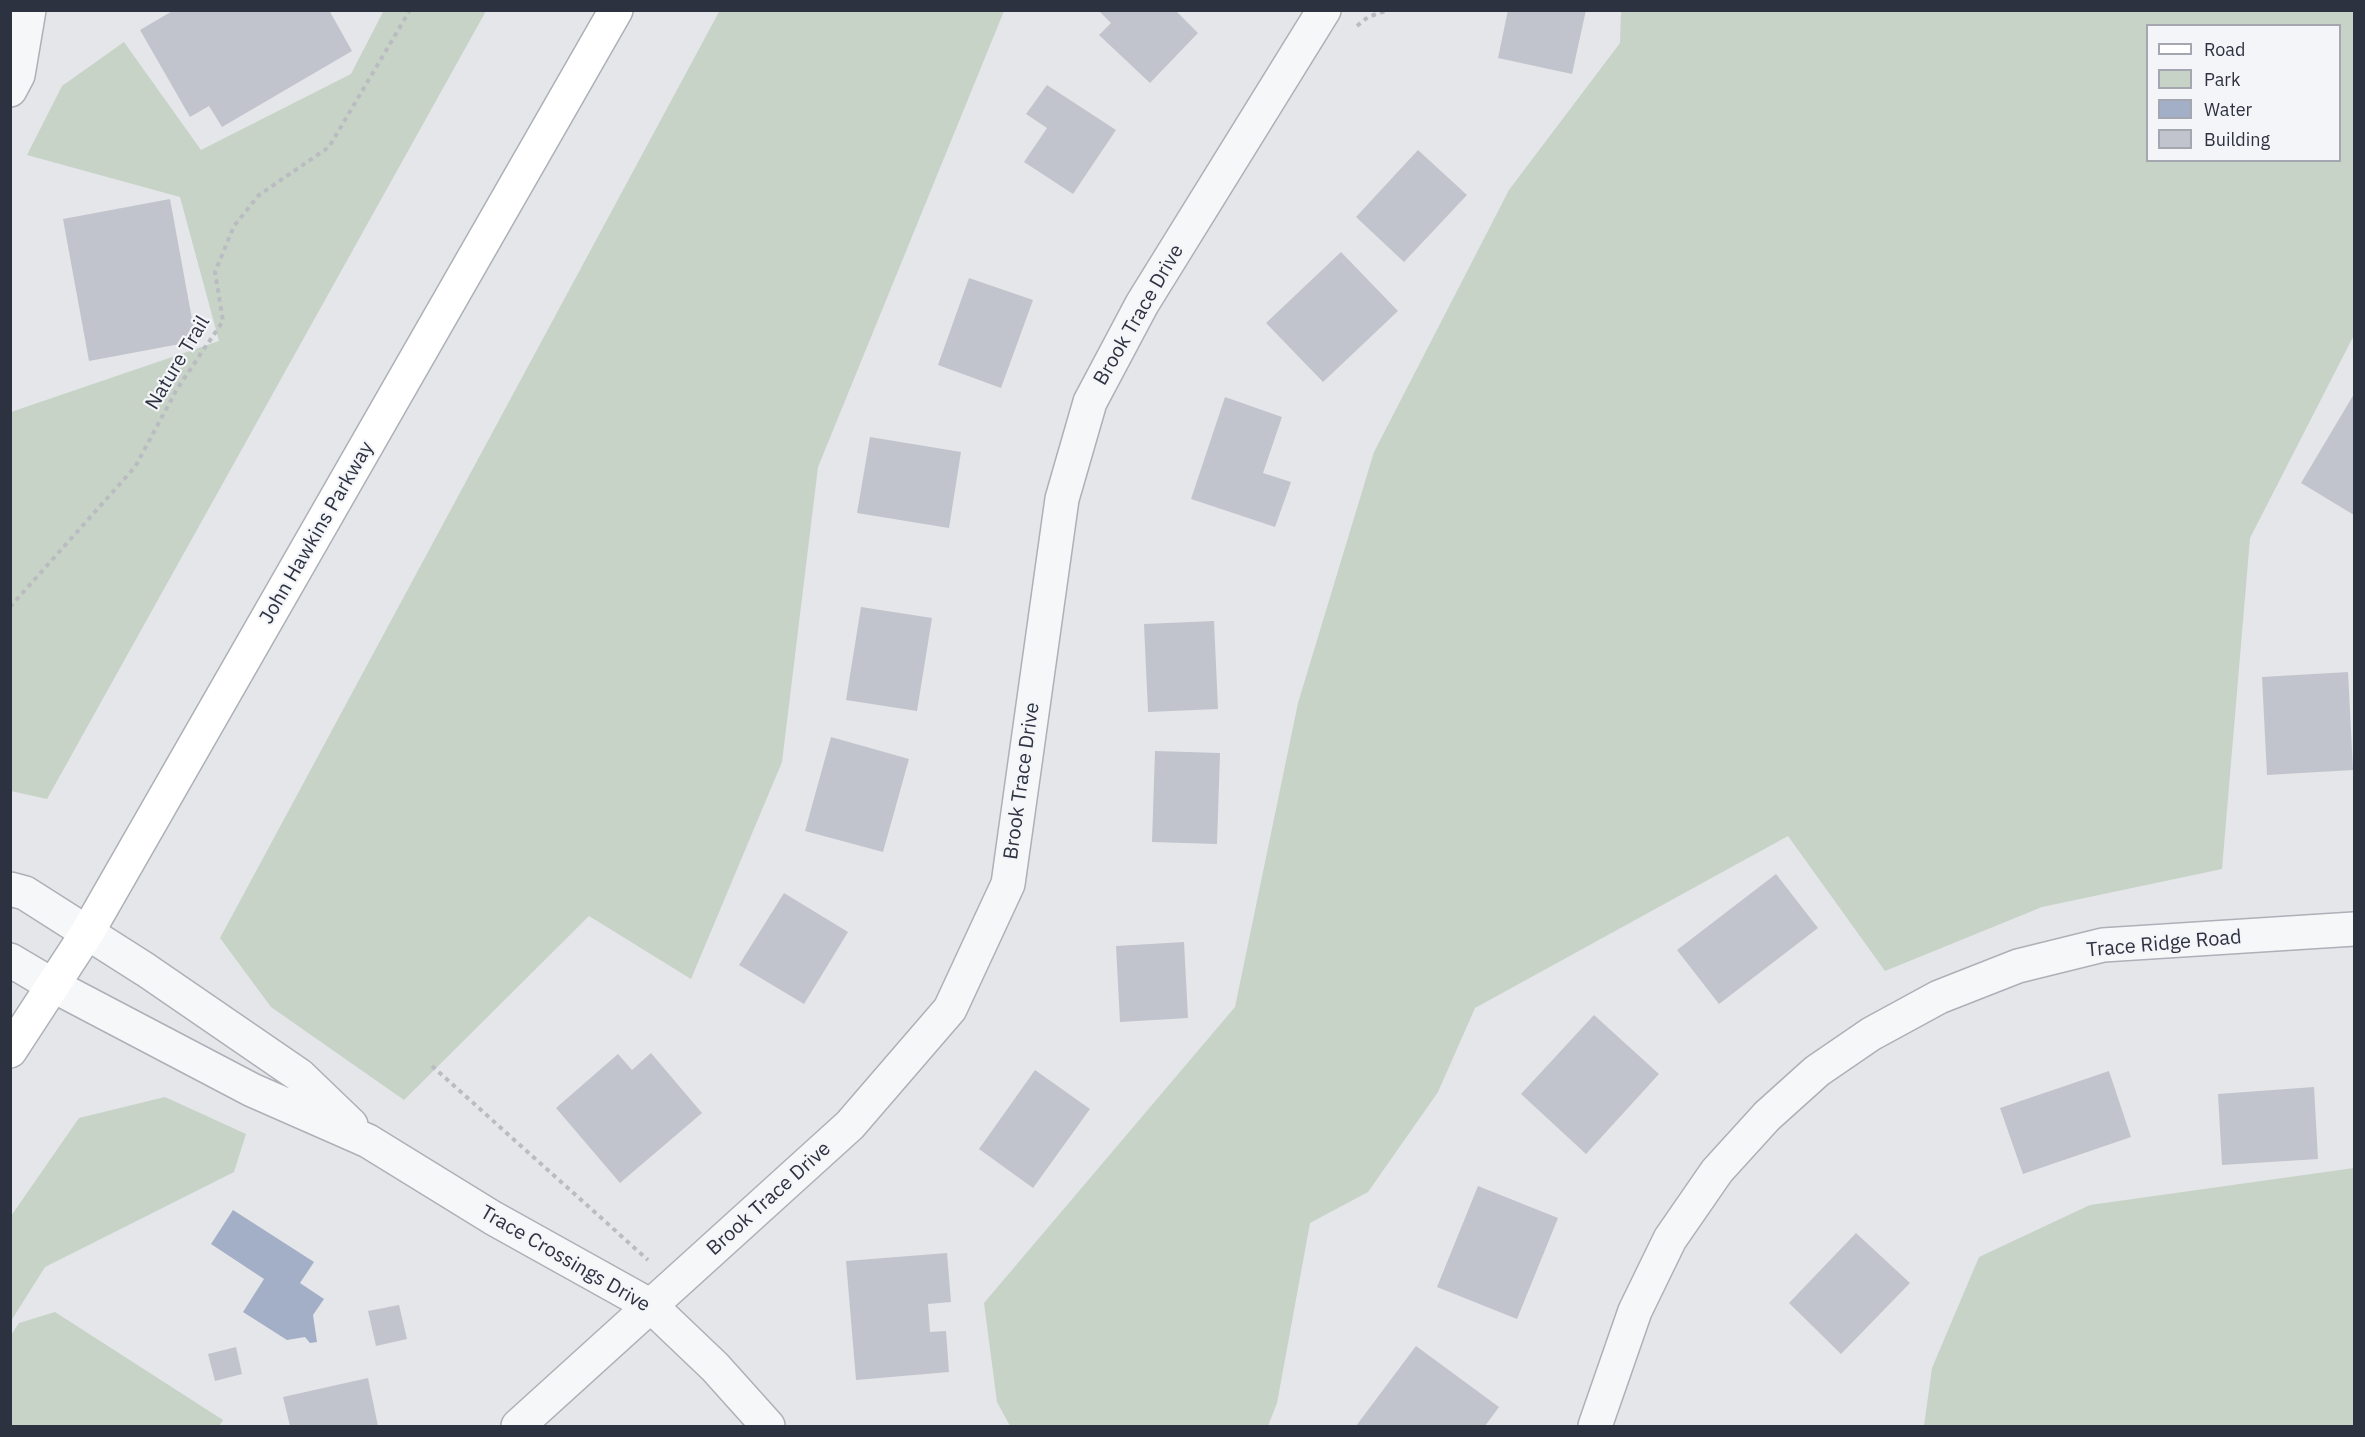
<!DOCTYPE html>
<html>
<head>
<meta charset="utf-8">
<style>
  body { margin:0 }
  #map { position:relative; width:2365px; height:1437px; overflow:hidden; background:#e4e6ea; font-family:"IBM Plex Sans",sans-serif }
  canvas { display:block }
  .frame { position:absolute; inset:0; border:12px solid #2d3241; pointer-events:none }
  .legend { position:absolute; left:2146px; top:24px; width:195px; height:138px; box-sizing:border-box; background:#f4f5f8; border:2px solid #a4a7af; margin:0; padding:8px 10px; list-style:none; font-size:18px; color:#2d3241 }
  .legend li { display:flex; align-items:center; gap:12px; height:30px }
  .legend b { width:30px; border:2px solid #a4a7af }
</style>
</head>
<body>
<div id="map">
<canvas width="2365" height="1437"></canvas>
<div class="frame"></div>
<ul class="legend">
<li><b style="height:8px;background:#fff"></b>Road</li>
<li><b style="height:16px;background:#c7d3c6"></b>Park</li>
<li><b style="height:16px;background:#a3afc6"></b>Water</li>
<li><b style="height:16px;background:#c2c4cd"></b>Building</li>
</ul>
</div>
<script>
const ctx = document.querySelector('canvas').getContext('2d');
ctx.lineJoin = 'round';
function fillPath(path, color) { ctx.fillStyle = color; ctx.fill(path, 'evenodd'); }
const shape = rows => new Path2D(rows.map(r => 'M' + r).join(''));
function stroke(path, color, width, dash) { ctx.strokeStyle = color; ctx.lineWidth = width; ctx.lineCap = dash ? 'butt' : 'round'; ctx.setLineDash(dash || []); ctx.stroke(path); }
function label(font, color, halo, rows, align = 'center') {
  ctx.font = font + ' "IBM Plex Sans",sans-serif'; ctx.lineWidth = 4.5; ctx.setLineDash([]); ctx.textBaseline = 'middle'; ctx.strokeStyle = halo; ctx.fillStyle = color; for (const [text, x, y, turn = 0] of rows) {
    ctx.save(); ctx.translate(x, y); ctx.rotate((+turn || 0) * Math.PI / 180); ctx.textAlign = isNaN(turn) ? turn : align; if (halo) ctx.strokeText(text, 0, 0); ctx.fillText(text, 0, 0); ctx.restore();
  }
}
fillPath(shape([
  [384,10,486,11,47,799,11,791,11,412,219,341,180,197,27,155,62,86,124,42,201,150,351,74],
  [720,10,1004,11,818,467,782,762,691,979,589,916,404,1100,271,1007,220,938],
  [1621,11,2354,11,2354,335,2250,538,2222,869,2042,907,1885,971,1788,836,1475,1008,1438,1092,1368,1192,1310,1223,1277,1403,1268,1426,1010,1426,997,1402,984,1303,1235,1007,1298,703,1374,452,1509,190,1620,43],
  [2148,26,2340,26,2340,160,2148,160],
  [165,1097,246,1134,234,1172,45,1267,11,1321,11,1216,79,1118],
  [2354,1168,2354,1426,1924,1426,1932,1368,1979,1257,2090,1205],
  [55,1312,223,1420,219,1426,11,1426,11,1335,19,1323]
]), '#c7d3c6');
fillPath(shape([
  [233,1210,314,1262,300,1283,324,1299,313,1315,317,1342,310,1343,305,1337,287,1340,243,1312,264,1279,211,1244]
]), '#a3afc6');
fillPath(shape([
  [174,10,329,10,352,51,222,127,209,106,190,117,140,30],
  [1098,10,1175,10,1198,33,1150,83,1099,35,1111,23],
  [1508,10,1586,10,1572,74,1498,58],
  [1047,85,1116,130,1073,194,1024,162,1047,128,1026,114],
  [1418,150,1467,195,1404,262,1356,217],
  [170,199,196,341,89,361,63,219],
  [1341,252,1398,311,1323,382,1266,323],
  [969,278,1033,300,1001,388,938,365],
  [2354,394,2354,515,2301,483],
  [1225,397,1282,417,1263,473,1291,482,1275,527,1191,499],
  [870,437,961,452,949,528,857,513],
  [861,607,932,618,917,711,846,700],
  [1214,621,1218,709,1148,712,1144,624],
  [2348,672,2353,770,2267,775,2262,677],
  [831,737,909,759,883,852,805,831],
  [1155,751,1220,753,1217,844,1152,842],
  [1776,874,1818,928,1719,1004,1677,950],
  [784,893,848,932,804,1004,739,965],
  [1184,942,1188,1018,1120,1022,1116,946],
  [1594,1015,1659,1074,1586,1154,1521,1094],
  [651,1053,702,1113,620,1183,556,1108,618,1054,632,1070],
  [1035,1070,1090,1109,1033,1188,979,1149],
  [2109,1071,2131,1137,2023,1174,2000,1108],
  [2314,1087,2318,1159,2222,1165,2218,1094],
  [1478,1186,1558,1218,1517,1319,1437,1287],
  [1856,1233,1910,1283,1841,1354,1789,1303],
  [947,1253,951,1302,928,1304,930,1332,946,1331,949,1372,856,1380,846,1261],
  [399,1305,407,1339,376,1346,368,1311],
  [1416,1346,1499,1407,1485,1426,1356,1426],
  [236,1347,242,1374,215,1381,208,1354],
  [368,1378,378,1426,290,1426,283,1397]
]), '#c2c4cd');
const street = shape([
  [10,90,18,75,29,10],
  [10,889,25,893,146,970,299,1075,351,1125],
  [10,960,54,986,252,1090,368,1141,493,1218,651,1306,715,1367,768,1426],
  [518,1426,850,1125,950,1009,1008,884,1062,499,1090,402,1142,304,1324,10],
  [1595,1426,1635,1311,1670,1239,1717,1171,1767,1116,1817,1071,1871,1034,1939,997,2018,966,2103,945,2354,929]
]);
const secondary = shape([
  [10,1051,87,933,616,10]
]);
stroke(street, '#adb0b7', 36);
stroke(secondary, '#adb0b7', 36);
stroke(shape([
  [1357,26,1368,17,1388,10],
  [10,607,135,467,177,389,223,321,215,272,234,226,259,195,329,147,410,10],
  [432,1066,648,1260]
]), '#babcc2', 4, [4.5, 4.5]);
stroke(street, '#f6f7f9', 33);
stroke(secondary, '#fff', 33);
label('20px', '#2d3241', '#f4f5f8', [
  ["Brook Trace Drive",1139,315,-60],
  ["Nature Trail",178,363,-59],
  ["John Hawkins Parkway",317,533,-60],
  ["Brook Trace Drive",1022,781,-82],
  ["Trace Ridge Road",2164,944,-5],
  ["Brook Trace Drive",769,1199,-42],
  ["Trace Crossings Drive",565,1259,30]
]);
</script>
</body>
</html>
